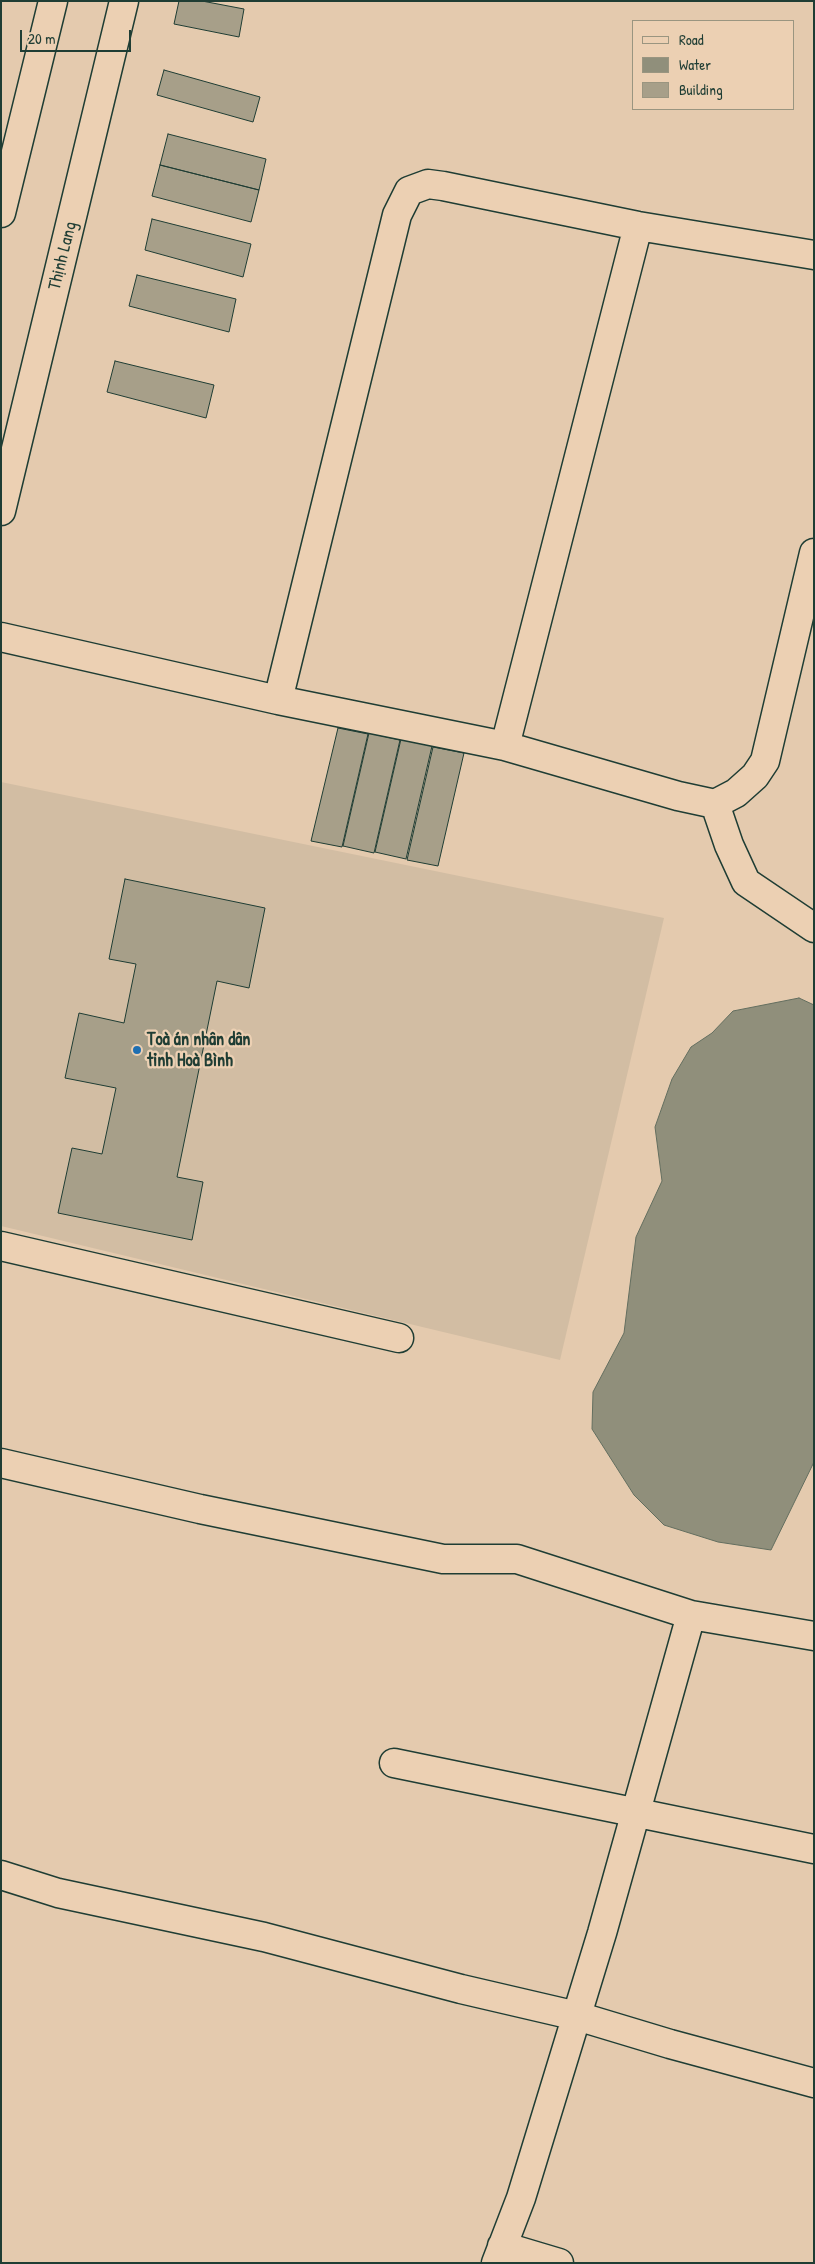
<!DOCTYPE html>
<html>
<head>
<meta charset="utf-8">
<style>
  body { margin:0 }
  #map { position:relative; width:815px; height:2264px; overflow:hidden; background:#e4caae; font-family:"Patrick Hand",sans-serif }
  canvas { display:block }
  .frame { position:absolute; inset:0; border:2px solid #1f3d34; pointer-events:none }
  .legend { position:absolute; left:632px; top:20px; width:162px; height:90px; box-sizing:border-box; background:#ecd0b3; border:1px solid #9a9580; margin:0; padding:6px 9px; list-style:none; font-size:15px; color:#1f3d34 }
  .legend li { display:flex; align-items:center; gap:10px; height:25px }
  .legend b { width:25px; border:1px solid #9a9580 }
  .scale { position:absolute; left:20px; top:30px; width:111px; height:22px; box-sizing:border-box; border:2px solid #1f3d34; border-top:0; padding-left:6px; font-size:15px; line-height:18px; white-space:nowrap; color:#1f3d34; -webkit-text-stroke:4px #ecd0b3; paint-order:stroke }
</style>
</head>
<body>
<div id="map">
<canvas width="815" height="2264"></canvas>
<div class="frame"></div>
<ul class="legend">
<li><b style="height:6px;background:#ecd0b3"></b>Road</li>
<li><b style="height:14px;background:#908f7b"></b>Water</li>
<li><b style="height:14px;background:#a79f89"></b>Building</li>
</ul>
<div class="scale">20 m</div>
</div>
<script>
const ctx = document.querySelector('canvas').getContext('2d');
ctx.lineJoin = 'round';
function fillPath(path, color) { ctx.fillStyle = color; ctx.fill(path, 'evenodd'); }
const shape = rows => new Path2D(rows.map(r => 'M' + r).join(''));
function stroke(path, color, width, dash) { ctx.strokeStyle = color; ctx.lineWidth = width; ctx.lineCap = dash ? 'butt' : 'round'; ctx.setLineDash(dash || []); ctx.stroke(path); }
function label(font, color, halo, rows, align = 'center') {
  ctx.font = font + ' "Patrick Hand",sans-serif'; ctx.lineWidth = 4.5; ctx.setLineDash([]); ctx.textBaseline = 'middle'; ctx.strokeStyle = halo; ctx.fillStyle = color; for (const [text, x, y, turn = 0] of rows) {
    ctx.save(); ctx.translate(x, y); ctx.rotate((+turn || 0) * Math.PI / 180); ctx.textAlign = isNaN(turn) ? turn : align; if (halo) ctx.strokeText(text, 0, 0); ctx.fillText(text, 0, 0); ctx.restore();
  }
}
fillPath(shape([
  [1,782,664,918,560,1360,1,1226]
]), '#d2bda3');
const water = shape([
  [799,998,814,1005,814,1462,771,1550,718,1542,664,1525,634,1495,592,1429,593,1392,624,1333,636,1237,662,1181,655,1127,672,1079,691,1047,712,1033,733,1011,799,998]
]);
fillPath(water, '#908f7b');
stroke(water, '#636e5f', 1);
const building = shape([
  [179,1,202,1,244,9,239,37,174,24,179,1],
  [164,70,260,97,253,122,157,95,164,70],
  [168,134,266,159,259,190,160,165,168,134],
  [160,165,259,190,251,222,152,196,160,165],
  [152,219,251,244,243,277,145,250,152,219],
  [137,275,236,299,229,332,129,306,137,275],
  [115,361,214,385,206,418,107,392,115,361],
  [338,728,368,734,342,847,311,841,338,728],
  [369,733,400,740,374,853,343,846,369,733],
  [401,739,432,746,406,859,375,852,401,739],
  [433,747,464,753,438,866,407,860,433,747],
  [125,879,265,908,249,988,217,981,177,1177,203,1182,192,1240,58,1213,72,1148,102,1154,116,1088,65,1078,79,1013,124,1023,136,964,109,959,125,879]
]);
fillPath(building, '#a79f89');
stroke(building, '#1f3d34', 1);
const street = shape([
  [1,637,278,700,505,746,678,796,715,804,736,793,755,776,765,761,814,553],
  [278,700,397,215,409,191,428,184,443,186,638,226,814,255],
  [505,746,638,226],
  [715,804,729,845,746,882,814,928],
  [1,1246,399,1338],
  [1,1463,200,1509,443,1559,517,1559,691,1615,814,1636],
  [394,1763,814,1849],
  [1,1875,58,1893,264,1937,461,1989,577,2016,670,2044,814,2083],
  [502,2246,559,2263],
  [496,2263,521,2198,602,1933,691,1615]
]);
const primary = shape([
  [1,213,53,1],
  [1,511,124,1]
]);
stroke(street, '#1f3d34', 31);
stroke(primary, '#1f3d34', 31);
stroke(street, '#ecd0b3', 28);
stroke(primary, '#ecd0b3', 28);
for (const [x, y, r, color] of [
  [137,1050,5,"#1f6fb2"]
]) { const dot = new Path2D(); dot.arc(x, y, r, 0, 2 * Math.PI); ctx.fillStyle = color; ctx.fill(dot); stroke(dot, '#ecd0b3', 2); }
label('18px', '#1f3d34', '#ecd0b3', [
  ["Thịnh Lang",63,256,-76]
]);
label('bold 18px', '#1f3d34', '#ecd0b3', [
  ["Toà án nhân dân",147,1040],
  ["tỉnh Hoà Bình",147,1061]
], 'left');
</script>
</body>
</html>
